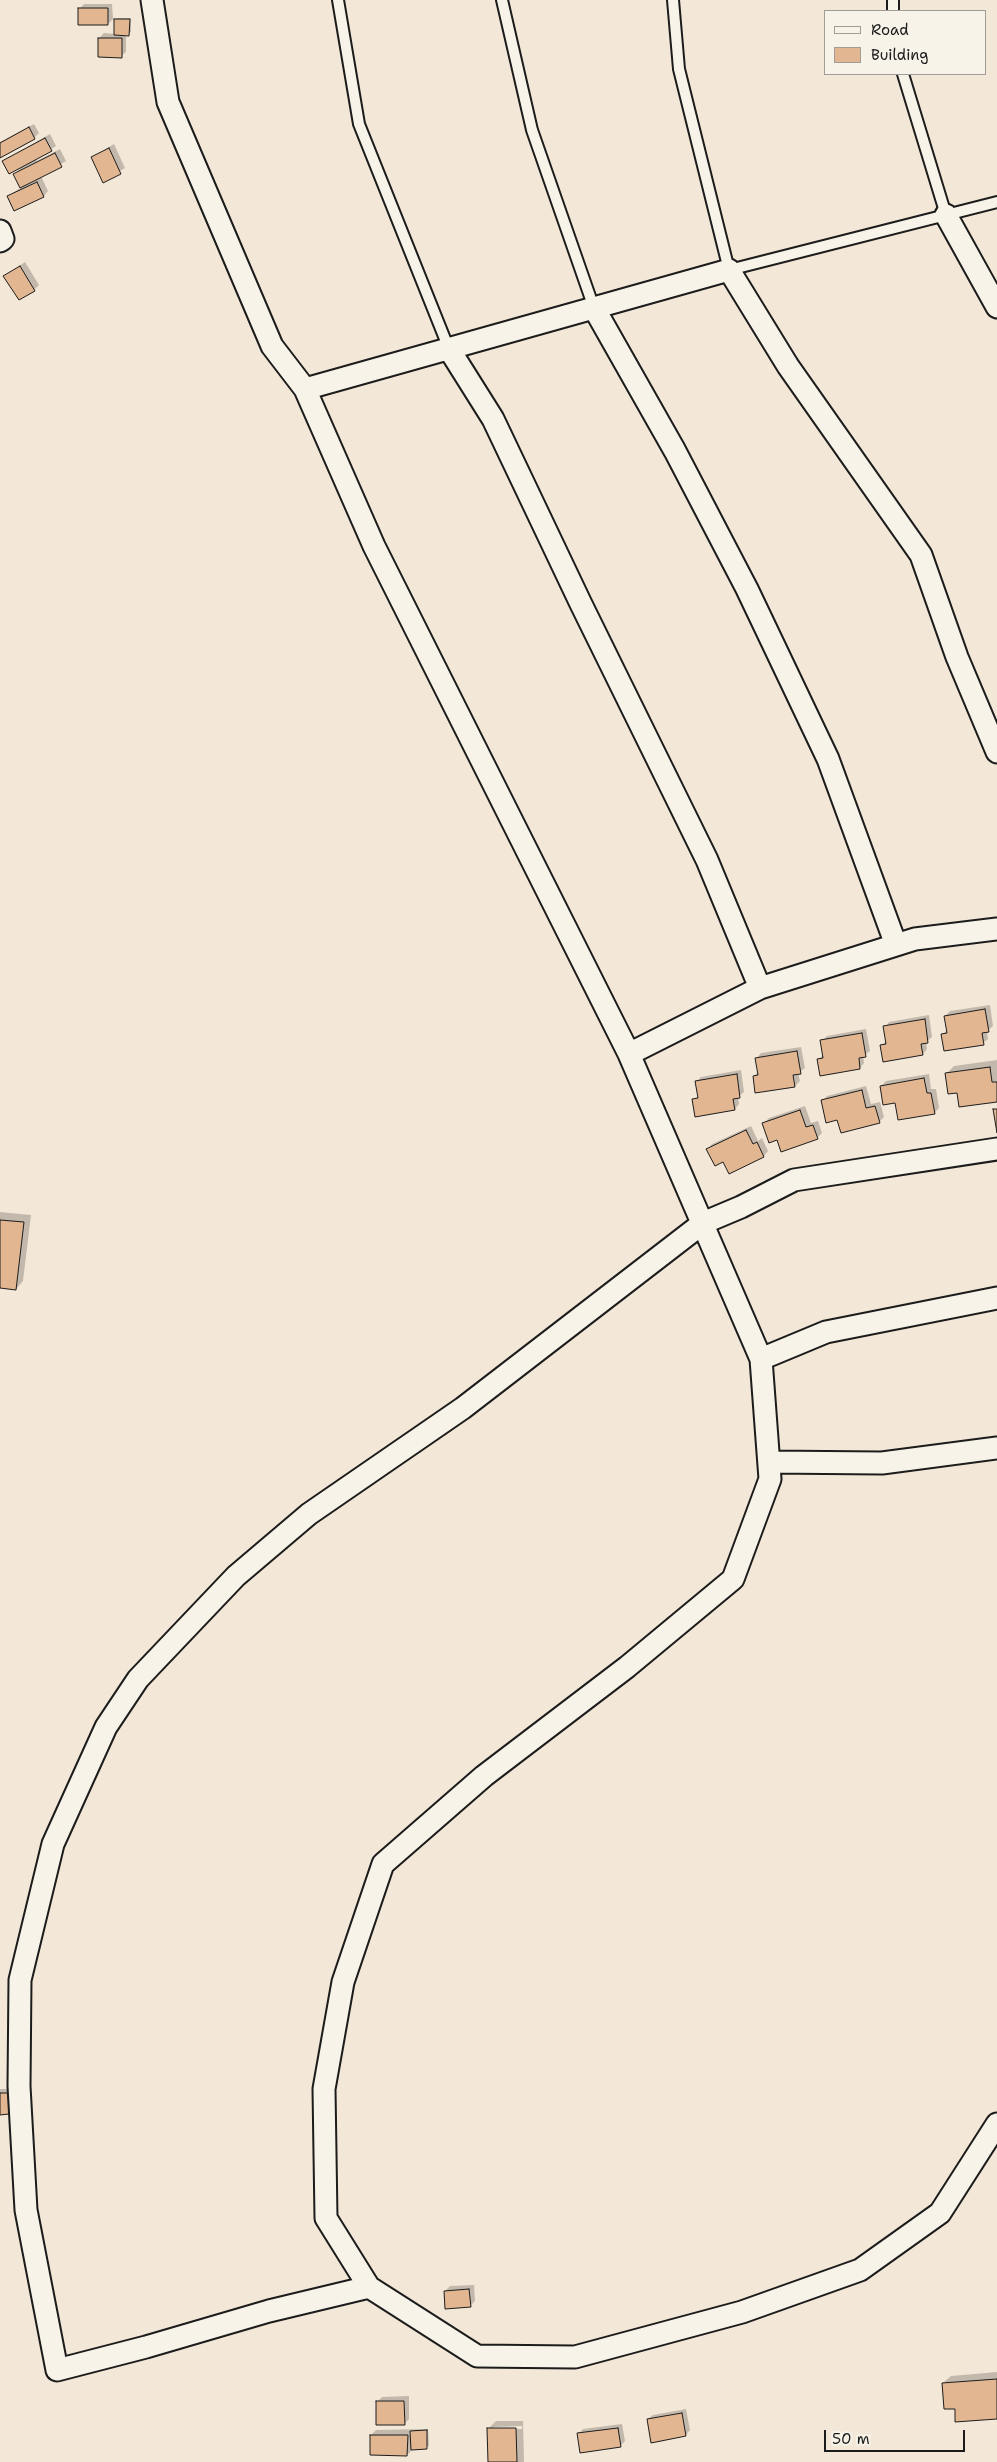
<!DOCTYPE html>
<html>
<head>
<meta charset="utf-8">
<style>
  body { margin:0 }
  #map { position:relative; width:997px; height:2462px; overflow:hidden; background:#f3e7d7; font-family:"Shantell Sans",sans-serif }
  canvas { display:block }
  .legend { position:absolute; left:824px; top:10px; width:162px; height:65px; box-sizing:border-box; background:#f7f3e8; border:1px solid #9f9d96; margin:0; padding:6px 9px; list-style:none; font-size:15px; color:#1c1c1c }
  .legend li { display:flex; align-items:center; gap:10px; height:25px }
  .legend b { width:25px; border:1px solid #9f9d96 }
  .scale { position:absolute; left:824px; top:2430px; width:141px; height:22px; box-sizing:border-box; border:2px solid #1c1c1c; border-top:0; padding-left:6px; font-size:15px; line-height:18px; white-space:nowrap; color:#1c1c1c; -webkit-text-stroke:4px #f7f3e8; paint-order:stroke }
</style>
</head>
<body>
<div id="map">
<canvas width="997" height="2462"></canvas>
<ul class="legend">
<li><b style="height:6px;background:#f7f3e8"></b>Road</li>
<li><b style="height:14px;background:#e1b691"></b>Building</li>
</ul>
<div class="scale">50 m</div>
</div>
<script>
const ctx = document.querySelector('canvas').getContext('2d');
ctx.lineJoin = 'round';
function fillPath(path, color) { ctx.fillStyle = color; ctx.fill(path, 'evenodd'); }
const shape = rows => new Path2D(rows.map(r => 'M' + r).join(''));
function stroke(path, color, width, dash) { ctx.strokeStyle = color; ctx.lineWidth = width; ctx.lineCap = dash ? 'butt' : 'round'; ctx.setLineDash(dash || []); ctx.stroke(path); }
fillPath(shape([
  [84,4,112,4,113,19,108,24,79,9],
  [117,18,131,18,131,32,126,34,126,52,121,56,99,38,104,33,115,34,115,20],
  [34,124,39,133,34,138,0,157,0,142],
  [50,134,56,146,36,159,37,161,60,149,66,161,41,176,48,191,44,196,15,209,8,196,22,187,15,174,22,166,3,161],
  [114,144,125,168,104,181,92,157],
  [25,262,39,285,34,290,5,276],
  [990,1005,993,1026,987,1031,988,1039,983,1043,942,1035,948,1029,945,1016,950,1011],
  [929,1015,932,1037,926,1042,927,1049,923,1054,882,1045,887,1040,885,1027,889,1022],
  [866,1029,870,1051,863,1056,864,1063,860,1068,819,1059,824,1054,822,1041,827,1036],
  [801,1047,805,1068,798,1073,800,1081,795,1086,756,1092,754,1076,759,1071,757,1058,761,1053],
  [997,1060,997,1100,958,1091,946,1074,954,1066],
  [741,1070,744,1092,738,1097,739,1104,735,1109,694,1100,699,1095,697,1081,701,1077],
  [929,1074,931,1089,936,1089,939,1108,934,1113,896,1101,881,1086,886,1081],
  [866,1086,871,1104,880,1102,884,1117,879,1122,838,1119,822,1101,827,1096],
  [805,1106,811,1123,818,1121,822,1133,817,1138,778,1139,764,1123,769,1118],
  [751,1126,758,1141,762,1138,768,1151,764,1156,729,1172,724,1161,708,1149,712,1144],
  [0,1212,31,1215,23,1281,16,1289,0,1287],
  [0,2089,13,2089,14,2108,9,2113,0,2114],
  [474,2285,475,2301,470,2306,445,2291,450,2286],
  [997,2372,997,2417,956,2407,943,2383,951,2376],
  [409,2396,409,2419,404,2424,377,2402,382,2397],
  [686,2409,690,2430,686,2435,648,2419,653,2415],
  [496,2421,523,2421,524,2462,489,2462,488,2429],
  [522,2426,522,2429,494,2429,494,2427],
  [622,2424,625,2441,620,2446,579,2434,583,2429],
  [428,2429,429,2446,412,2450,407,2455,371,2435,376,2430]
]), '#0003');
const building = shape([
  [78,8,108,8,108,25,78,25,78,8],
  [114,19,130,19,129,36,114,35,114,19],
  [98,38,122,38,122,58,98,57,98,38],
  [29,127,35,139,0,158,0,143,29,127],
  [45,138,52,151,9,174,2,161,45,138],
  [109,148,121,174,103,183,91,157,109,148],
  [55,153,62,167,20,188,13,174,55,153],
  [37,182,44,197,14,211,7,196,37,182],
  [20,266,35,291,19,300,3,276,20,266],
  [985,1009,989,1032,982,1033,984,1045,944,1051,941,1034,947,1033,944,1016,985,1009],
  [925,1019,928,1043,921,1044,923,1055,883,1062,880,1045,886,1044,883,1026,925,1019],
  [862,1033,866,1057,859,1058,860,1069,820,1076,817,1059,823,1058,820,1040,862,1033],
  [797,1051,801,1074,793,1075,795,1087,755,1093,753,1076,758,1075,755,1058,797,1051],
  [990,1067,992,1082,997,1082,997,1102,959,1107,957,1093,948,1094,945,1073,990,1067],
  [737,1074,740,1098,733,1099,735,1110,695,1117,692,1099,698,1098,695,1081,737,1074],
  [924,1078,927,1093,931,1093,935,1114,898,1120,895,1103,883,1105,880,1086,924,1078],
  [862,1090,866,1108,875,1106,880,1123,841,1133,837,1120,826,1123,821,1100,862,1090],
  [993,1109,997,1109,997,1133,993,1109],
  [800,1110,806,1127,813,1125,818,1139,781,1152,777,1140,769,1143,762,1123,800,1110],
  [746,1130,753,1144,757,1142,764,1157,729,1174,723,1162,715,1166,706,1149,746,1130],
  [0,1220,24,1222,16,1290,0,1288,0,1220],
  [0,2093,8,2093,9,2114,0,2115,0,2093],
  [469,2289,471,2307,445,2309,444,2291,469,2289],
  [997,2379,997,2419,955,2422,955,2409,944,2409,942,2383,997,2379],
  [376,2401,404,2401,405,2425,376,2425,376,2401],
  [682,2413,686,2436,651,2443,647,2419,682,2413],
  [487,2428,516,2428,517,2462,488,2462,487,2428],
  [618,2428,621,2447,580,2453,577,2433,618,2428],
  [427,2430,427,2449,411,2450,410,2431,427,2430],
  [370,2435,408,2435,407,2456,370,2455,370,2435]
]);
fillPath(building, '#e1b691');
stroke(building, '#1c1c1c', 1);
const lane = shape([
  [338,0,359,124,449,349],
  [502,0,532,130,594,308],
  [673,0,679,69,729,270,997,202],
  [893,0,893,11],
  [903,74,946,215]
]);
const street = shape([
  [152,0,168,102,272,346,305,389,729,270,788,366,921,555,957,657,997,752],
  [946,215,997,307],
  [0,231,3,239,0,241],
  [594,308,675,451,747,589,828,759,896,945],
  [449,349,493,419,581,604,707,860,760,988],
  [305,389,374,546,629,1054,760,988,915,939,997,929],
  [629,1054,761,1359,770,1479,733,1579,627,1667,484,1776,383,1864,343,1982,324,2089,326,2218,369,2287,477,2356,575,2357,742,2312,860,2270,940,2213,997,2124],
  [761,1359,826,1332,997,1298],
  [769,1462,882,1463,997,1448],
  [369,2287,269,2311,146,2347,57,2370,26,2210,19,2086,20,1980,53,1844,106,1727,138,1679,236,1576,309,1514,463,1408,703,1223,741,1207,794,1180,997,1149]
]);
stroke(lane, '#1c1c1c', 14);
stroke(street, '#1c1c1c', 25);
stroke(lane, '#f7f3e8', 10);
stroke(street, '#f7f3e8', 21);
</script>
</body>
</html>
